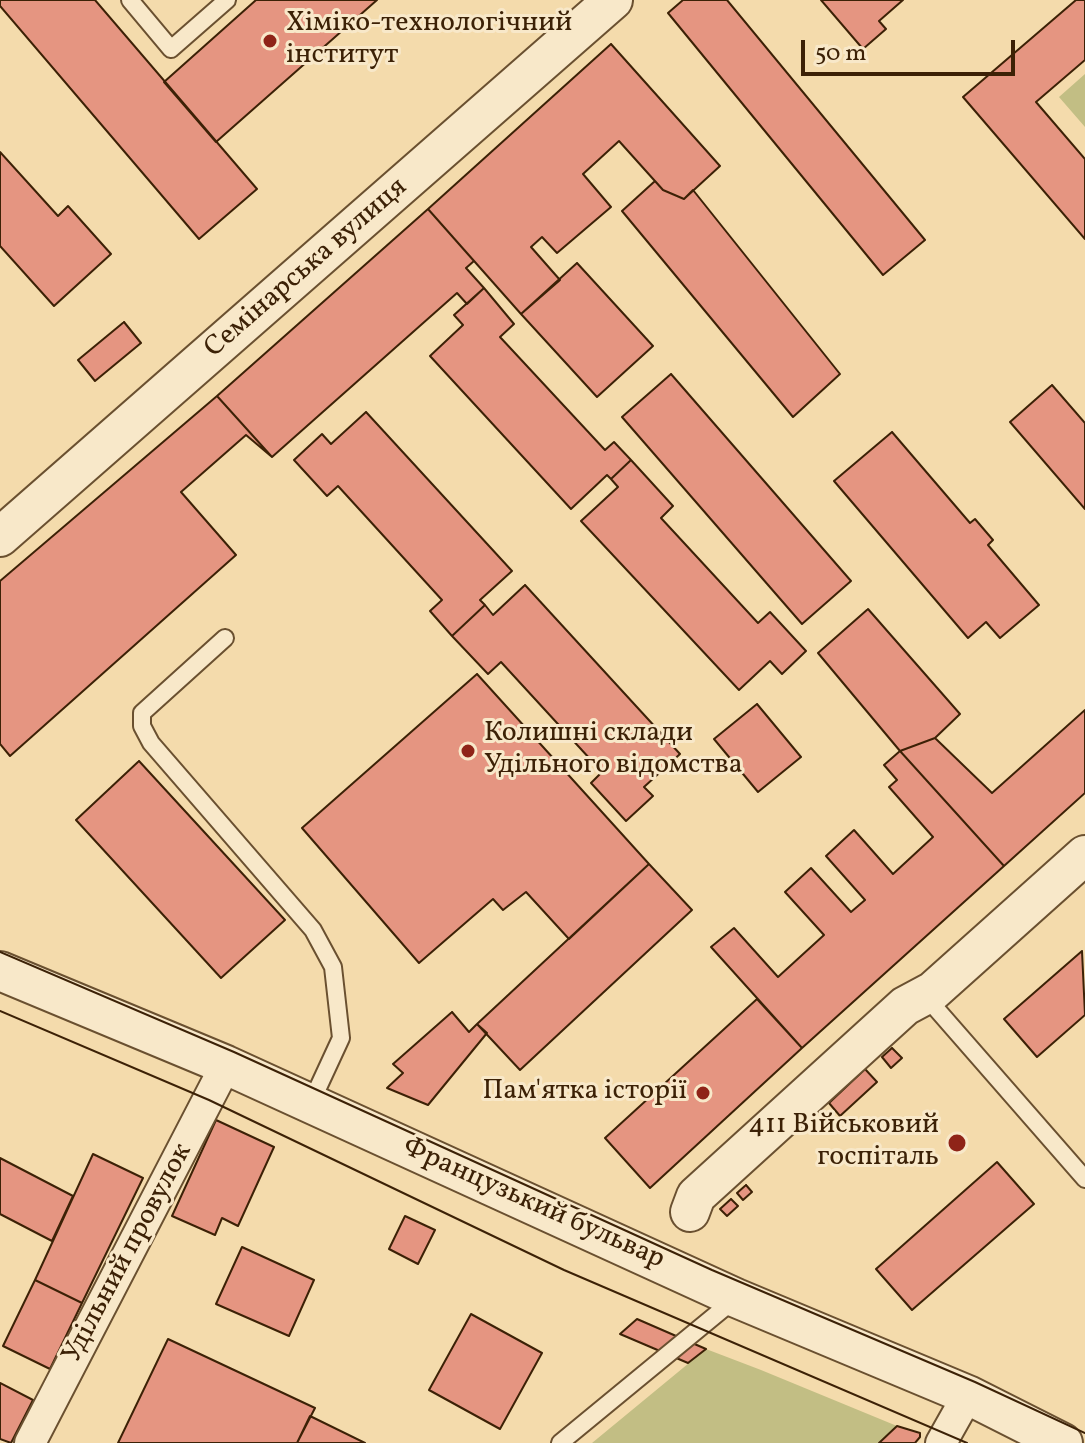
<!DOCTYPE html>
<html>
<head>
<meta charset="utf-8">
<style>
  body { margin:0 }
  #map { position:relative; width:1085px; height:1443px; overflow:hidden; background:#f4dbac; font-family:Vollkorn,serif }
  canvas { display:block }
  .scale { position:absolute; left:801px; top:40px; width:214px; height:36px; box-sizing:border-box; border:4px solid #3c2106; border-top:0; padding-left:10px; font-size:24px; line-height:28px; white-space:nowrap; color:#3c2106; -webkit-text-stroke:6px #f8e8c9; paint-order:stroke }
</style>
</head>
<body>
<div id="map">
<canvas width="1085" height="1443"></canvas>
<div class="scale">50 m</div>
</div>
<script>
const ctx = document.querySelector('canvas').getContext('2d');
ctx.lineJoin = 'round';
function fillPath(path, color) { ctx.fillStyle = color; ctx.fill(path, 'evenodd'); }
const shape = rows => new Path2D(rows.map(r => 'M' + r).join(''));
function stroke(path, color, width, dash) { ctx.strokeStyle = color; ctx.lineWidth = width; ctx.lineCap = dash ? 'butt' : 'round'; ctx.setLineDash(dash || []); ctx.stroke(path); }
function label(font, color, halo, rows, align = 'center') {
  ctx.font = font + ' Vollkorn,serif'; ctx.lineWidth = 6; ctx.setLineDash([]); ctx.textBaseline = 'middle'; ctx.strokeStyle = halo; ctx.fillStyle = color; for (const [text, x, y, turn = 0] of rows) {
    ctx.save(); ctx.translate(x, y); ctx.rotate((+turn || 0) * Math.PI / 180); ctx.textAlign = isNaN(turn) ? turn : align; if (halo) ctx.strokeText(text, 0, 0); ctx.fillText(text, 0, 0); ctx.restore();
  }
}
fillPath(shape([
  [1085,74,1085,127,1059,97],
  [706,1349,761,1370,897,1426,879,1443,592,1443]
]), '#c2be84');
const building = shape([
  [0,0,95,0,257,189,199,239,0,6,0,0],
  [256,0,377,0,216,142,164,82,256,0],
  [683,0,727,0,925,240,883,275,668,13,683,0],
  [821,0,903,0,879,21,886,29,863,49,821,0],
  [1076,0,1085,0,1085,60,1036,102,1085,159,1085,239,963,97,1076,0],
  [611,44,720,166,684,199,663,190,619,141,583,174,611,207,557,253,542,237,531,247,560,280,521,314,428,209,611,44],
  [0,152,58,216,68,206,111,254,54,306,0,246,0,152],
  [655,181,663,190,684,199,693,190,840,374,793,417,622,211,655,181],
  [428,209,474,261,466,268,484,288,467,304,457,293,272,457,217,396,428,209],
  [577,263,653,346,597,397,521,314,577,263],
  [484,288,514,324,500,337,605,450,614,442,631,460,611,479,607,475,571,509,430,356,463,325,454,315,484,288],
  [124,322,141,343,95,381,78,360,124,322],
  [671,374,851,581,802,624,622,417,671,374],
  [1052,385,1085,423,1085,509,1010,422,1052,385],
  [217,396,272,457,246,435,181,492,236,555,10,756,0,744,0,581,217,396],
  [366,412,512,571,480,600,485,605,452,636,430,611,442,600,338,486,327,496,294,460,322,434,331,444,366,412],
  [892,432,970,523,975,519,993,540,988,545,1039,605,1000,638,986,622,968,638,834,481,892,432],
  [631,460,673,506,661,518,758,623,770,612,806,651,782,674,770,661,739,690,581,521,618,487,611,479,631,460],
  [525,585,680,754,644,787,653,796,626,821,591,783,602,772,501,662,488,674,452,636,485,605,493,615,525,585],
  [868,609,960,714,935,738,900,751,818,653,868,609],
  [477,674,649,864,569,939,526,892,503,910,493,899,419,963,302,828,477,674],
  [757,704,801,757,758,792,714,739,757,704],
  [1085,710,1085,793,1004,866,900,751,935,738,992,793,1085,710],
  [900,751,1004,866,802,1048,711,947,734,928,778,977,824,935,785,892,811,868,851,912,865,900,826,856,854,830,893,874,933,837,889,787,897,780,884,765,900,751],
  [139,761,285,920,221,978,76,820,139,761],
  [649,864,692,910,520,1070,477,1024,649,864],
  [1082,951,1085,1015,1037,1057,1004,1019,1082,951],
  [757,999,802,1048,650,1188,605,1138,757,999],
  [452,1012,469,1032,477,1024,487,1033,428,1105,387,1088,403,1073,393,1064,452,1012],
  [892,1048,902,1058,891,1068,882,1057,892,1048],
  [865,1069,877,1082,840,1116,829,1103,865,1069],
  [216,1120,274,1147,238,1226,222,1218,215,1235,172,1216,216,1120],
  [93,1154,143,1178,82,1303,35,1280,93,1154],
  [0,1158,73,1196,52,1241,0,1214,0,1158],
  [997,1162,1034,1204,912,1310,876,1269,997,1162],
  [746,1185,752,1192,743,1200,737,1193,746,1185],
  [731,1199,738,1206,727,1216,720,1209,731,1199],
  [405,1216,435,1230,418,1264,389,1249,405,1216],
  [242,1247,314,1280,289,1336,216,1304,242,1247],
  [35,1280,82,1303,50,1369,3,1346,35,1280],
  [471,1314,542,1353,500,1429,429,1390,471,1314],
  [637,1319,706,1349,688,1363,620,1334,637,1319],
  [168,1339,315,1408,297,1443,118,1443,168,1339],
  [0,1383,33,1400,11,1443,0,1439,0,1383],
  [310,1416,365,1443,297,1443,310,1416],
  [897,1426,920,1433,920,1437,915,1443,879,1443,897,1426]
]);
fillPath(building, '#e59581');
stroke(building, '#3c2106', 2);
const service = shape([
  [130,0,171,49,227,0],
  [225,638,142,713,142,726,151,743,313,930,333,967,341,1038,310,1105],
  [926,997,1085,1179],
  [560,1443,735,1299]
]);
const minor = shape([
  [30,1443,226,1065],
  [941,1443,968,1395]
]);
const tertiary = shape([
  [0,537,613,0],
  [0,971,226,1065,736,1298,968,1395,1063,1443],
  [690,1212,696,1196,905,1006,933,991,1085,855]
]);
stroke(service, '#6a5030', 20);
stroke(minor, '#6a5030', 34);
stroke(tertiary, '#6a5030', 42);
stroke(service, '#f8e8c9', 16);
stroke(minor, '#f8e8c9', 30);
stroke(tertiary, '#f8e8c9', 38);
stroke(shape([
  [0,952,234,1052,712,1270,975,1382,1085,1433],
  [0,1011,209,1100,564,1270,967,1443]
]), '#3c2106', 2);
for (const [x, y, r, color] of [
  [270,41,8,"#8f2418"],
  [468,751,8,"#8f2418"],
  [703,1093,8,"#8f2418"],
  [957,1143,10,"#8f2418"]
]) { const dot = new Path2D(); dot.arc(x, y, r, 0, 2 * Math.PI); ctx.fillStyle = color; ctx.fill(dot); stroke(dot, '#f8e8c9', 3); }
label('28px', '#3c2106', '#f8e8c9', [
  ["Хіміко-технологічний",286,25],
  ["інститут",286,57],
  ["Колишні склади",484,735],
  ["Удільного відомства",484,767],
  ["Пам'ятка історії",687,1093,"right"],
  ["411 Військовий",939,1127,"right"],
  ["госпіталь",939,1159,"right"]
], 'left');
label('28px', '#3c2106', '#f8e8c9', [
  ["Семінарська вулиця",307,269,-41],
  ["Французький бульвар",533,1205,24],
  ["Удільний провулок",129,1254,-62]
]);
</script>
</body>
</html>
